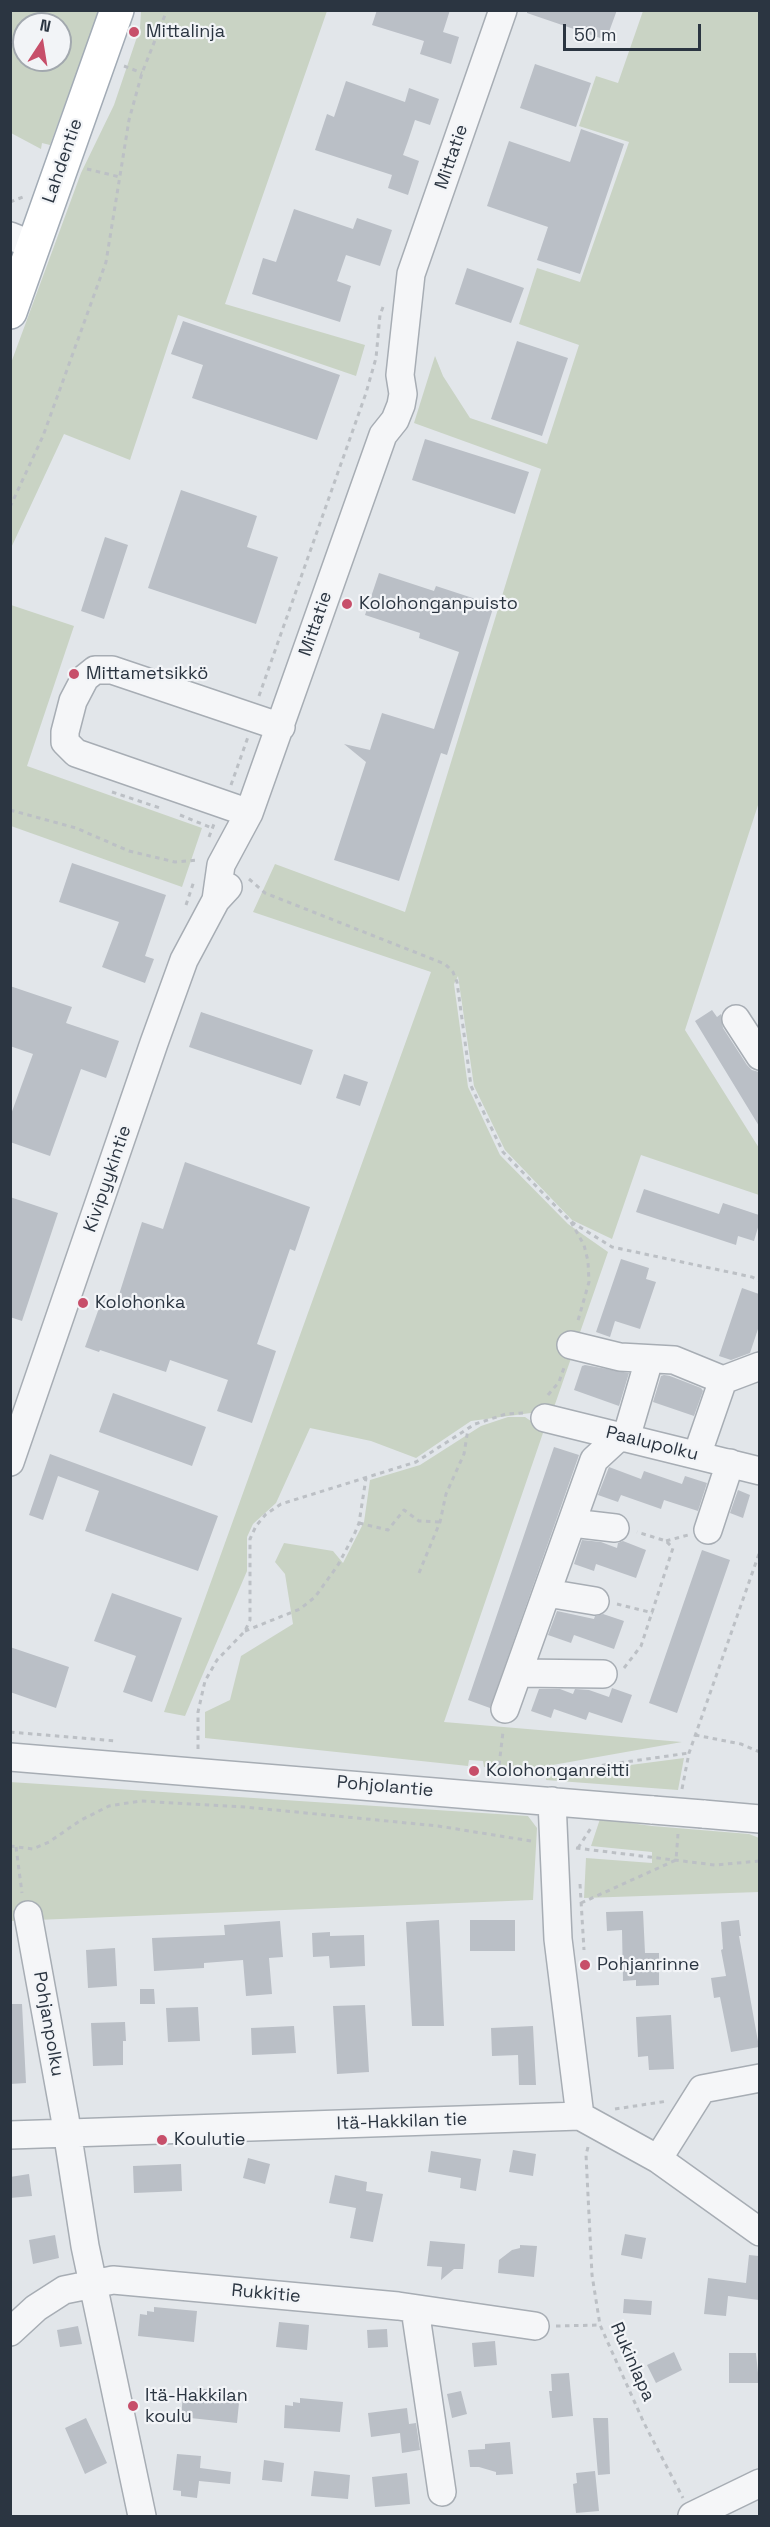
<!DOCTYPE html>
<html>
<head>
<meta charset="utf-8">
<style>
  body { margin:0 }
  #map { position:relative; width:770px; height:2527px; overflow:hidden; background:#e2e6ea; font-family:"Space Grotesk",sans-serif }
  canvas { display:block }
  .frame { position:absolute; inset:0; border:12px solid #2b3541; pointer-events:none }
  .north { position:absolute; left:12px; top:12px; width:60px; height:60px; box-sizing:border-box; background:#f2f4f7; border:2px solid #a2a8ae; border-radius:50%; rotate:12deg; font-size:16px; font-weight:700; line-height:24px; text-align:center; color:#2b3541 }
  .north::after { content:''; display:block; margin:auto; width:21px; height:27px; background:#c74f6a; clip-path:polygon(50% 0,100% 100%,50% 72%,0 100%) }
  .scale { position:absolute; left:563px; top:24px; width:138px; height:27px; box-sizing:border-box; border:3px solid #2b3541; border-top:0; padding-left:8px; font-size:18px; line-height:21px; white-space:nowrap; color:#2b3541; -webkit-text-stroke:4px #f2f4f7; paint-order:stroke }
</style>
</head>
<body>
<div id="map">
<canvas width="770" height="2527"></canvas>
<div class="frame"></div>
<div class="north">N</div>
<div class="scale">50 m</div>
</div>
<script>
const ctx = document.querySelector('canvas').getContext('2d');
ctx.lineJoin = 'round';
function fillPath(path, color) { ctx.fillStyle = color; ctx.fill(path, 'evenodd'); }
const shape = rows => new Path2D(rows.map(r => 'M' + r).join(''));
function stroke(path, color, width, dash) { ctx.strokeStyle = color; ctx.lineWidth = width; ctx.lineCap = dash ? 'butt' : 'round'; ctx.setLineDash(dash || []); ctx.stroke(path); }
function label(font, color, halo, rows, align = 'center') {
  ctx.font = font + ' "Space Grotesk",sans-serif'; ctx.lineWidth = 4.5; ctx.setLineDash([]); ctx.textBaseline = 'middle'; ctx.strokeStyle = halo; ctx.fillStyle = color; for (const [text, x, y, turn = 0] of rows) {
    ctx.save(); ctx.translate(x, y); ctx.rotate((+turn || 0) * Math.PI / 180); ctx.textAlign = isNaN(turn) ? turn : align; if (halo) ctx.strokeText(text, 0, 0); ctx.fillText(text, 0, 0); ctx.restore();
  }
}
fillPath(shape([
  [10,11,99,11,50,145,42,143,41,149,11,133],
  [24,24,60,24,60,60,24,60],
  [141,11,327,11,225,304,365,345,356,376,178,315,130,460,64,434,11,548,11,363,81,173,114,105,140,28],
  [643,11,759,11,759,802,685,1030,759,1148,759,1195,641,1155,612,1239,572,1220,505,1150,474,1086,458,976,454,984,468,1087,500,1155,568,1224,608,1252,553,1410,471,1421,416,1458,371,1441,310,1428,276,1503,253,1524,247,1537,247,1571,185,1716,164,1712,431,972,253,912,275,864,405,912,541,469,414,423,435,356,443,376,470,418,547,444,579,345,519,324,537,268,580,282,629,142,579,126,596,76,618,83],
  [11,605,74,626,27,766,202,828,182,887,11,826],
  [508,1417,525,1417,544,1430,444,1722,682,1742,519,1771,484,1767,483,1761,469,1760,468,1766,205,1738,205,1712,230,1700,241,1656,293,1624,285,1574,275,1562,284,1543,333,1551,343,1563,364,1522,370,1480,420,1465,481,1426],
  [684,1758,678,1790,546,1780,546,1776],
  [10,1782,528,1816,537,1828,533,1900,11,1921],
  [600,1819,652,1826,749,1834,759,1838,759,1892,584,1898,586,1858,652,1863,652,1852,591,1846]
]), '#c9d3c4');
fillPath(shape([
  [377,10,450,10,443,32,459,37,451,64,420,54,424,41,372,25],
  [527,10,617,10,606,40,527,13],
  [535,64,591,83,576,127,520,108],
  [346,81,405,102,409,88,439,99,430,125,415,120,408,141,403,155,419,161,408,195,388,188,392,175,315,150,327,114,334,117],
  [581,129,624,144,580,274,537,260,548,227,487,206,509,141,570,162],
  [294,209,353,229,357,218,392,230,380,266,346,255,337,281,351,286,340,322,252,294,263,258,276,262],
  [467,268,524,288,511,323,455,304],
  [183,321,340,375,317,440,192,398,203,365,171,354],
  [517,341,568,358,542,436,491,419],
  [425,439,529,472,515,514,412,480],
  [181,490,257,516,247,547,278,557,256,624,148,588],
  [105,537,128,545,104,619,81,611],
  [379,573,434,591,436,586,494,605,447,755,441,753,399,881,334,860,366,762,344,744,370,750,382,713,434,729,459,652,419,638,420,633,365,615],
  [72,863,166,895,145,956,154,959,145,983,102,967,119,922,59,902],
  [10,986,72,1007,66,1023,119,1041,106,1078,81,1069,50,1156,10,1142,10,1117,33,1054,10,1046],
  [712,1010,717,1017,721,1014,723,1028,747,1065,752,1070,759,1072,759,1126,695,1021],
  [201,1012,313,1050,301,1085,189,1047],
  [344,1074,368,1082,360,1106,336,1098],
  [185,1162,310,1207,295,1251,290,1249,257,1344,276,1351,252,1423,217,1411,228,1380,170,1360,166,1372,100,1350,99,1352,85,1347,103,1297,117,1301,142,1222,163,1229],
  [644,1189,719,1214,723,1203,759,1215,759,1224,754,1241,738,1236,736,1245,636,1212],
  [10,1197,58,1213,22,1321,10,1317],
  [621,1259,649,1268,646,1279,656,1282,640,1329,615,1321,610,1337,596,1332],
  [742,1288,759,1294,759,1326,750,1353,731,1360,719,1356],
  [585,1365,629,1373,619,1406,574,1390,582,1366],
  [664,1375,670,1376,701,1388,703,1391,694,1416,653,1402,661,1376],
  [113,1393,206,1427,192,1466,99,1432],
  [554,1447,579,1455,490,1708,468,1700],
  [50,1454,218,1516,198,1571,85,1531,99,1491,58,1476,43,1520,29,1515],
  [609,1467,641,1479,644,1471,682,1484,685,1476,707,1483,698,1511,664,1500,661,1509,621,1495,618,1502,598,1495],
  [738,1490,750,1495,743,1518,730,1513],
  [582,1540,601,1542,617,1548,618,1543,623,1541,646,1550,636,1578,596,1564,594,1571,574,1564],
  [702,1550,730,1560,677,1713,649,1703],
  [112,1593,182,1618,152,1702,123,1692,136,1656,94,1641],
  [557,1611,594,1619,595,1616,603,1614,624,1621,614,1649,574,1635,571,1643,548,1635],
  [10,1647,69,1667,56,1708,10,1692],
  [612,1688,632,1695,622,1723,589,1712,586,1720,554,1709,551,1718,531,1711,539,1689,560,1689,573,1694,575,1689,589,1690,609,1697],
  [643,1911,645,1953,659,1953,659,1985,636,1986,636,1980,623,1981,622,1930,607,1931,606,1912],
  [439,1920,444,2026,412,2026,406,1922],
  [470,1920,515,1920,515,1951,470,1951],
  [739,1920,741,1936,739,1936,759,2047,731,2052,720,1997,714,1998,711,1978,726,1976,721,1950,723,1949,721,1922],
  [280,1921,283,1957,269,1958,272,1994,246,1996,243,1960,204,1963,204,1968,154,1971,152,1938,225,1935,224,1925],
  [330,1932,330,1936,364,1935,365,1966,330,1968,329,1956,313,1957,312,1933],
  [115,1948,117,1986,88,1988,86,1950],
  [140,1989,154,1989,155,2004,140,2004],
  [10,2004,22,2004,26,2083,10,2084],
  [365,2005,369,2072,337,2074,333,2006],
  [198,2007,200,2041,168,2042,166,2008],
  [671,2015,674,2069,649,2070,648,2056,638,2057,636,2017],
  [125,2022,126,2041,123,2041,123,2065,93,2066,91,2023],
  [294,2026,296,2053,252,2055,251,2028],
  [533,2026,536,2085,519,2085,518,2055,492,2056,491,2028],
  [513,2150,536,2154,533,2176,509,2172],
  [431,2151,481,2159,476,2191,460,2188,461,2178,428,2172],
  [248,2158,270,2164,265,2184,243,2178],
  [181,2164,182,2191,134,2193,133,2166],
  [29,2174,32,2196,10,2198,10,2177],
  [335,2175,367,2182,366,2191,383,2194,373,2242,350,2238,356,2208,329,2203],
  [625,2234,646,2238,642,2259,621,2255],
  [55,2235,59,2258,33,2264,29,2240],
  [430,2241,465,2244,463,2269,454,2269,441,2280,442,2267,427,2266],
  [520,2245,537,2246,534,2277,498,2273,499,2260,512,2250,520,2248],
  [749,2255,759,2256,759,2300,728,2296,726,2316,704,2314,708,2278,746,2283],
  [624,2299,652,2301,651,2315,623,2313],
  [154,2307,197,2311,194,2342,138,2336,140,2314,147,2315,147,2311,154,2312],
  [279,2322,309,2325,307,2350,276,2347],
  [78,2326,82,2344,60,2347,57,2330],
  [387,2329,388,2347,368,2348,367,2330],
  [495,2341,497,2365,474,2367,472,2343],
  [674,2352,682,2370,656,2383,647,2365],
  [729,2353,756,2353,759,2383,729,2383],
  [569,2373,573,2416,552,2418,549,2391,552,2391,551,2374],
  [197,2388,240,2393,237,2423,181,2417,183,2395,190,2396,191,2392,197,2393],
  [461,2391,467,2414,452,2418,447,2394],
  [300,2398,343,2402,340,2432,284,2428,285,2405,293,2406,293,2402,300,2403],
  [407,2408,409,2424,416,2423,420,2450,402,2453,400,2433,371,2437,368,2413],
  [86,2418,107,2463,85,2474,65,2428],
  [593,2418,608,2418,610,2474,598,2475],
  [510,2442,513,2474,496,2475,496,2472,479,2467,470,2467,468,2450,485,2449,485,2444],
  [177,2454,201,2456,200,2468,231,2472,230,2484,199,2481,197,2498,181,2496,181,2491,173,2490],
  [264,2460,284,2463,282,2482,262,2480],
  [314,2471,350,2475,348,2499,311,2496],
  [595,2471,599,2511,576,2513,573,2484,577,2483,576,2473],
  [407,2473,410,2504,375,2507,372,2477]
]), '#babfc6');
const minor = shape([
  [10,236,35,246],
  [249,813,76,753,65,742,65,732,73,701,85,678,95,670,112,670,281,727],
  [216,900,221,865,249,813,383,435,395,420,401,405,403,394,400,375,411,274,503,10],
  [736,1019,760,1056],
  [571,1345,620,1357,674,1360,723,1380,697,1455],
  [723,1380,760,1366],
  [545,1418,760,1471],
  [626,1438,649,1360],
  [10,1462,154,1043,184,960,216,900,228,887],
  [572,1523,615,1528],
  [708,1530,730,1463],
  [547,1593,595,1601],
  [518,1673,603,1674],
  [505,1709,594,1460,620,1436],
  [10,1757,653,1810],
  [552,1801,558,1939,580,2116],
  [703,1814,760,1819],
  [28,1915,65,2118,85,2246,142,2516],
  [10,2135,580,2116,658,2159,760,2232],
  [658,2159,702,2089,760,2078],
  [415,2309,442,2492],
  [10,2332,36,2308,64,2290,113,2280,398,2306,535,2326],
  [692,2516,760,2483]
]);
const major = shape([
  [10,312,117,10]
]);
stroke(minor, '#a7adb4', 30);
stroke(major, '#a2abb5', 36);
stroke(shape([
  [124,66,142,73],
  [87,169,120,177],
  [10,202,23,197],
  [10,507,43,436,106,262,129,120,142,73,167,10],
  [259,696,366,393,376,358,380,315,383,307],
  [231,785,248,737],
  [112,792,160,808],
  [10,810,76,828,129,851,175,862,199,860],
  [180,815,212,828],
  [209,837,214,824],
  [249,879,265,893,445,964,453,972,457,982,471,1086,503,1152,570,1221,612,1247,752,1277,760,1281],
  [186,905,194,881],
  [571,1222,584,1245,588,1261,589,1282,577,1324],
  [548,1395,559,1382,565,1365],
  [359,1523,388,1530,404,1510,419,1521,440,1522],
  [666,1541,688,1535],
  [419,1573,440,1522,446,1494,464,1454,468,1429],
  [617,1604,653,1613],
  [245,1631,300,1609,315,1597,338,1565,354,1535,359,1523,366,1478],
  [624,1668,641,1646,673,1548,666,1541,637,1532],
  [10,1732,116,1741],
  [695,1735,741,1744,760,1752],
  [198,1749,198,1712,205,1681,217,1660,245,1631,250,1620,250,1539,256,1526,266,1514,281,1504,416,1462,475,1424,506,1414,523,1413],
  [498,1774,503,1732],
  [531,1777,534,1775,689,1753],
  [682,1789,689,1753,760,1551],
  [10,1846,33,1849,49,1842,81,1820,109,1806,140,1801,245,1807,438,1826,531,1841],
  [16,1847,22,1893],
  [576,1848,715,1865,760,1861],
  [578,1848,591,1828],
  [580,1884,584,1950],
  [581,1903,676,1860,678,1834],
  [615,2109,668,2101],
  [588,2147,586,2155,592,2275,600,2325,644,2423,683,2498],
  [556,2326,600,2325]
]), '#bcc0c5', 3, [4.5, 4.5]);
stroke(minor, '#f5f6f8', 27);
stroke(major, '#fff', 33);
const minorBridge = shape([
  [653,1810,703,1814]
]);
stroke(minorBridge, '#a7adb4', 30, []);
stroke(minorBridge, '#f5f6f8', 27);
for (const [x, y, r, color] of [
  [134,32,6,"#c74f6a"],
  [347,604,6,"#c74f6a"],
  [74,674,6,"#c74f6a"],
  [83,1303,6,"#c74f6a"],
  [474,1771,6,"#c74f6a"],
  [585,1965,6,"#c74f6a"],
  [162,2140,6,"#c74f6a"],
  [133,2406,6,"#c74f6a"]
]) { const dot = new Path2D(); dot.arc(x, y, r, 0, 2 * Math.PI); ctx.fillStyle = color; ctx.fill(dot); stroke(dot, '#f2f4f7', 2); }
label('18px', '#2b3541', '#f2f4f7', [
  ["Mittalinja",146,32],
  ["Kolohonganpuisto",359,604],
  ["Mittametsikkö",86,674],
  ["Kolohonka",95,1303],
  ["Kolohonganreitti",486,1771],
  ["Pohjanrinne",597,1965],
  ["Koulutie",174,2140],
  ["Itä-Hakkilan",145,2396],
  ["koulu",145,2417]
], 'left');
label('18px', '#2b3541', '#f2f4f7', [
  ["Mittatie",452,157,-71],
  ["Lahdentie",63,161,-71],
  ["Mittatie",316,624,-71],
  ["Kivipyykintie",108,1179,-71],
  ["Paalupolku",652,1444,14],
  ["Pohjolantie",385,1787,5],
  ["Pohjanpolku",48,2024,80],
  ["Itä-Hakkilan tie",402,2122,-2],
  ["Rukkitie",266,2294,5],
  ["Rukinlapa",632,2362,66]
]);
</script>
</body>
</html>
